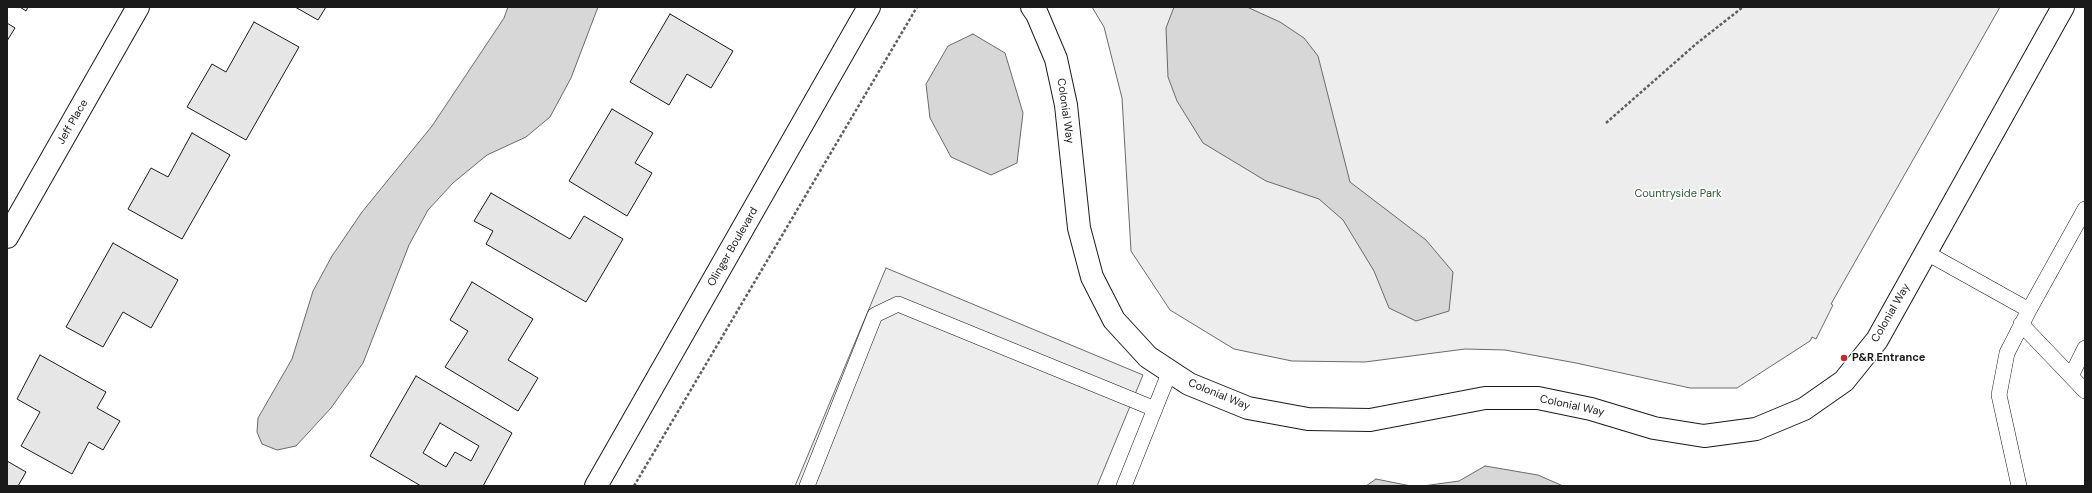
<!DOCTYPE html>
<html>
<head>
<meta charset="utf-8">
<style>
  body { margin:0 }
  #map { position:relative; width:2092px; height:493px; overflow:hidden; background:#fff; font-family:"DM Sans",sans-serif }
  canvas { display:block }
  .frame { position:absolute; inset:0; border:8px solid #1a1a1a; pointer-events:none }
</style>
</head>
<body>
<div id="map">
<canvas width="2092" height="493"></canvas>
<div class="frame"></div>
</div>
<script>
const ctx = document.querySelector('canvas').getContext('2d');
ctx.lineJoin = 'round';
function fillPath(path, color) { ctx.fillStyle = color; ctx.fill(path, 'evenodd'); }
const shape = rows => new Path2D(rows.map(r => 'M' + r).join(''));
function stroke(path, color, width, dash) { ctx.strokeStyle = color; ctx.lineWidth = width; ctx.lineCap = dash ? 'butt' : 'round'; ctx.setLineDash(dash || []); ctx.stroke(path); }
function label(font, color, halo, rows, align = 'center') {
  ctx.font = font + ' "DM Sans",sans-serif'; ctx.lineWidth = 3; ctx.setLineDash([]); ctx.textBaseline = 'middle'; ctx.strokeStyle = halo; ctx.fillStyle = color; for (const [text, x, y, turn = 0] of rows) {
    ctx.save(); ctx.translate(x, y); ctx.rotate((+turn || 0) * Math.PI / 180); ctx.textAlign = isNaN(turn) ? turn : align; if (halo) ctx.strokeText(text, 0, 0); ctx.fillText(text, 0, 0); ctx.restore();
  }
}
const built = shape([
  [1092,7,2000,7,1831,304,1833,305,1816,339,1812,337,1810,341,1737,388,1690,388,1576,363,1505,350,1465,349,1365,362,1292,361,1234,349,1170,310,1131,251,1122,98,1104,27,1092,7],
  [886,268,1143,375,1097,486,795,486,886,268]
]);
fillPath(built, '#ededed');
stroke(built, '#6a6a6a', 1);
const water = shape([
  [508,7,598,7,571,78,550,117,526,137,487,155,453,183,428,210,409,245,363,363,331,408,296,446,277,450,262,444,257,432,258,418,292,359,313,291,332,256,362,212,432,126,504,18,508,7],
  [1174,7,1247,7,1280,22,1304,38,1318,56,1350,182,1426,240,1453,272,1449,311,1416,321,1389,308,1374,271,1343,220,1319,199,1266,181,1203,143,1177,101,1168,77,1166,28,1174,7],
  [973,34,1005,53,1023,113,1017,163,991,175,951,157,930,118,926,84,948,46,973,34],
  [1485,466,1538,475,1563,486,1423,486,1459,481,1485,466],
  [1376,479,1411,486,1366,486,1376,479]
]);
fillPath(water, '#d7d7d7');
stroke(water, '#6a6a6a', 1);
const building = shape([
  [20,7,28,7,26,11,20,7],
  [295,7,326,7,318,20,295,7],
  [670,14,733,51,711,88,687,74,669,105,630,82,670,14],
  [254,22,299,47,246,140,187,107,212,64,226,72,254,22],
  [7,23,15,28,7,41,7,23],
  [612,109,653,133,635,163,652,173,627,216,569,181,612,109],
  [192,133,230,155,182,239,128,209,151,168,168,177,192,133],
  [491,193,570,239,584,216,623,239,586,302,486,244,493,231,474,221,491,193],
  [113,243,178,280,151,328,123,312,103,347,66,327,113,243],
  [472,282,533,319,508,360,538,378,518,411,445,367,468,331,450,320,472,282],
  [40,355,106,392,97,408,120,421,103,450,89,442,72,474,21,446,40,412,17,399,40,355],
  [416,376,512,433,483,486,421,486,370,456,416,376],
  [440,423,479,446,471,461,455,452,446,467,423,453,440,423],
  [7,461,26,472,18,486,7,486,7,461]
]);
fillPath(building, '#e6e6e6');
stroke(building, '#1a1a1a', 1);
const service = shape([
  [1925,252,2029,310,2085,209],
  [2021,324,2085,391],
  [2071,376,2085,348],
  [807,486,875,315,898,304,1155,409],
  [1124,486,1170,371],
  [2019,486,1999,395,2007,353,2029,310]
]);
const minor = shape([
  [1032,7,1037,14,1056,59,1066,105,1079,228,1092,277,1114,320,1148,357,1189,384,1248,408,1308,419,1370,420,1485,398,1538,398,1591,409,1654,428,1704,436,1756,429,1804,409,1844,381,1877,340,2063,7],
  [7,237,138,7]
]);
const tertiary = shape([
  [596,486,869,7]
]);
stroke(service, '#1a1a1a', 16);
stroke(minor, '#1a1a1a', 24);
stroke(tertiary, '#1a1a1a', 24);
stroke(shape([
  [1606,123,1696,44,1743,7],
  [634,486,917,7]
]), '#5f5f5f', 2.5, [3, 2]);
stroke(service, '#fff', 15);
stroke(minor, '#fff', 22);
stroke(tertiary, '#fff', 22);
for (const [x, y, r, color] of [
  [1844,358,4,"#c62828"]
]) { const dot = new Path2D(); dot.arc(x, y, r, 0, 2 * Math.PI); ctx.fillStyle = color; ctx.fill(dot); stroke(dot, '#fff', 1.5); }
label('11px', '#1a1a1a', '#fff', [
  ["Colonial Way",1065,111,82],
  ["Jeff Place",73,122,-60],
  ["Olinger Boulevard",733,247,-60],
  ["Colonial Way",1891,313,-60],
  ["Colonial Way",1219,395,22],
  ["Colonial Way",1572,406,12]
]);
label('11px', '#2b5a34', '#fff', [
  ["Countryside Park",1678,194]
]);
label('bold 11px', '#1a1a1a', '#fff', [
  ["P&R Entrance",1852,358]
], 'left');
</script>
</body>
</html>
